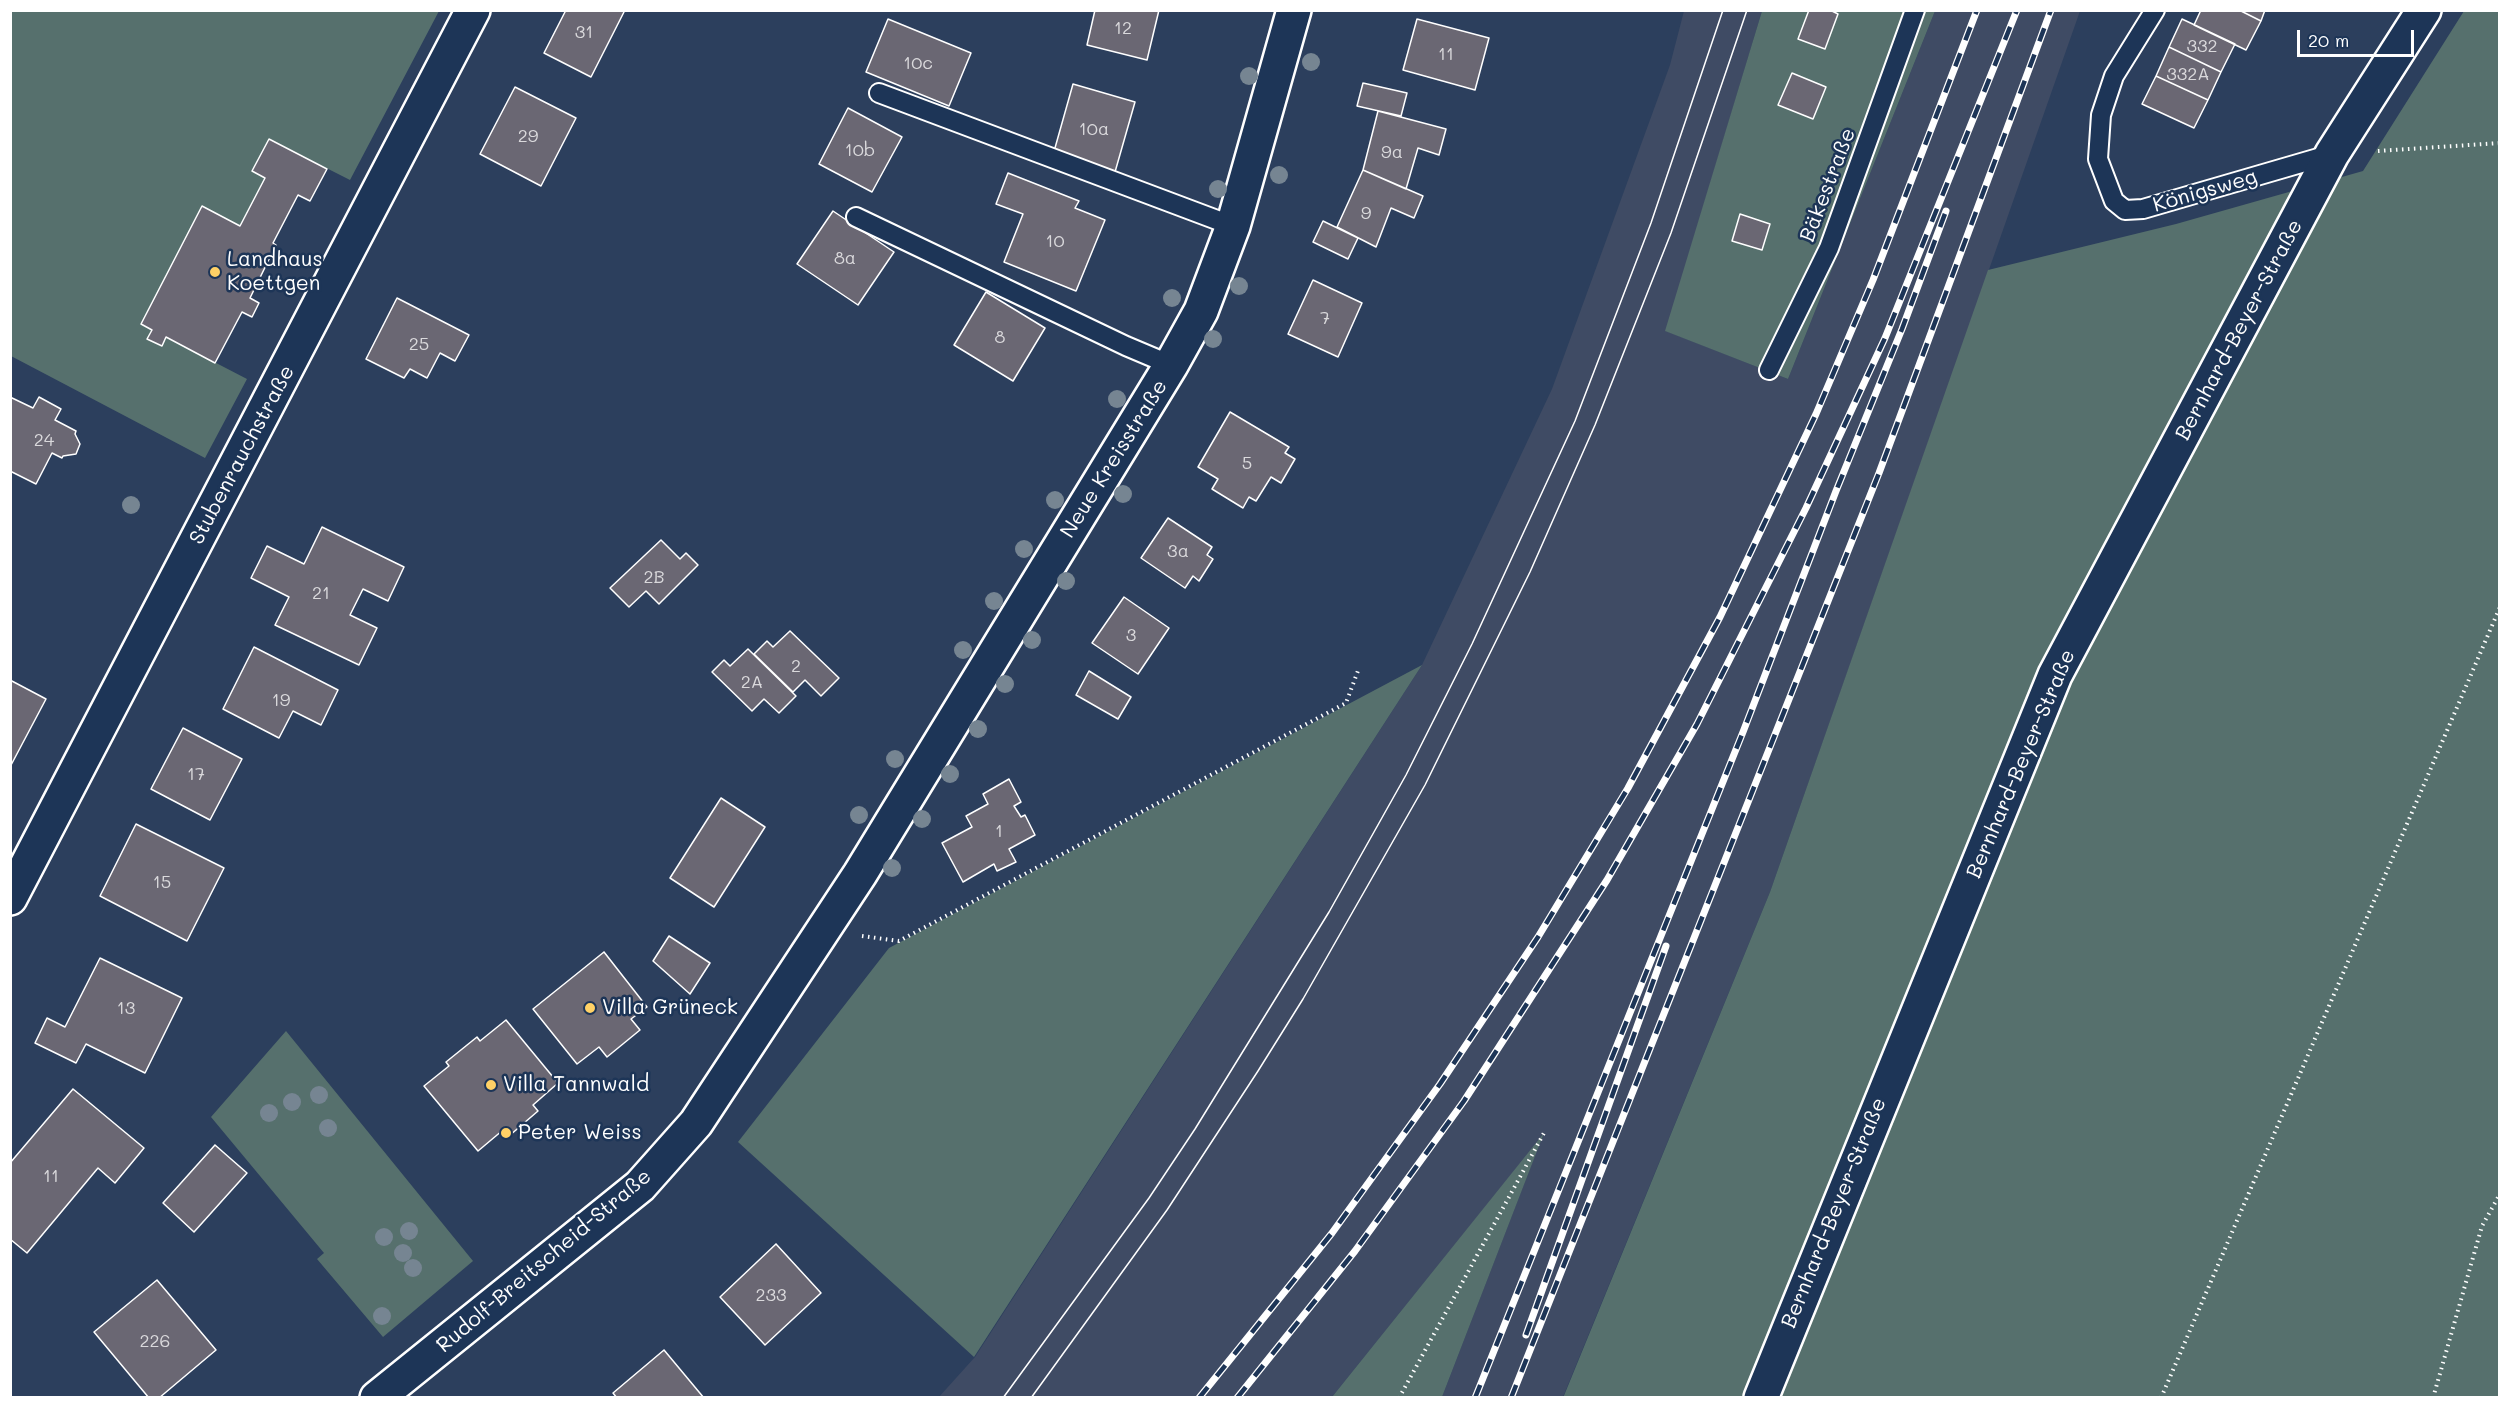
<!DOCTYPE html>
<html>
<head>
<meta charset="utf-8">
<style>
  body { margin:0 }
  #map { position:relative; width:2510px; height:1408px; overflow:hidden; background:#2c3f5d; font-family:Mali,sans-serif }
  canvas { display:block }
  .frame { position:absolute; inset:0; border:12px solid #fff; pointer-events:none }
  .scale { position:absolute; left:2297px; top:30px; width:117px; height:27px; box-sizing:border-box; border:3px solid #fff; border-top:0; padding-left:8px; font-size:18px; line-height:21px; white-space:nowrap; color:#fff; -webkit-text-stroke:4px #1d3557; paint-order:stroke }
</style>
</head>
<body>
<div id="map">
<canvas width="2510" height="1408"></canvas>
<div class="frame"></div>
<div class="scale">20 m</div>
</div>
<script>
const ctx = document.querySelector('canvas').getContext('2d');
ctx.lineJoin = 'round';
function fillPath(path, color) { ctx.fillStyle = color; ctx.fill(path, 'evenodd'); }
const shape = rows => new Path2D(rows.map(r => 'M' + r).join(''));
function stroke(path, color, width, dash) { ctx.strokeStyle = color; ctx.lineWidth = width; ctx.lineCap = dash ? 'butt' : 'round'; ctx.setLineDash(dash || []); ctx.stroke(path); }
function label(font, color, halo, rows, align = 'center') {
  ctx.font = font + ' Mali,sans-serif'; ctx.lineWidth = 5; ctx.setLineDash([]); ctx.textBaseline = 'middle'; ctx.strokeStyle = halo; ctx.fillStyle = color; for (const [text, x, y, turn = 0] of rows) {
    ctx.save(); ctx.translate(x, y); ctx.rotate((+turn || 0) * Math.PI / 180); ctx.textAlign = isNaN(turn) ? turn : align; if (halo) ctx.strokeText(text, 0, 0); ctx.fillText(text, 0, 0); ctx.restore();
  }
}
fillPath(shape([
  [1684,11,1762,11,1666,331,1788,379,1935,11,2080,11,1770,892,1563,1397,1442,1397,1543,1135,1332,1397,938,1398,975,1357,1422,665,1552,389,1670,65]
]), '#3f4b64');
fillPath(shape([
  [10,11,439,11,350,180,269,139,252,171,265,178,240,226,202,207,141,324,152,330,148,339,161,346,166,337,247,379,205,458,11,356],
  [1762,11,1935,11,1788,379,1665,331],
  [2464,11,2499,11,2499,1397,1563,1398,1770,892,1988,270,2176,224,2363,171],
  [1422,665,974,1357,738,1142,889,948],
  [286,1031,473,1261,383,1337,317,1259,324,1253,211,1117],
  [1544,1133,1442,1397,1332,1397]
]), '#56706d');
const building = shape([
  [566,10,625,10,591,77,544,53,566,10],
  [1095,10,1159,10,1147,60,1087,45,1095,10],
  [1809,10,1830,10,1838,14,1825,49,1798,39,1809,10],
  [2201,10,2239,10,2261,21,2246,50,2194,25,2201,10],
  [2239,10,2265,10,2261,21,2239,10],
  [888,19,971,53,949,106,866,72,888,19],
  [1417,19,1489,38,1475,90,1403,70,1417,19],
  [2182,19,2235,44,2221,72,2169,47,2182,19],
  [2169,47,2221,72,2208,100,2156,76,2169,47],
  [1792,73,1826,87,1813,119,1778,105,1792,73],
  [2156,76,2208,100,2194,128,2142,104,2156,76],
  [1363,83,1407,93,1401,116,1357,106,1363,83],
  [1073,84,1135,102,1115,172,1053,155,1073,84],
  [515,87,576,118,541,186,480,154,515,87],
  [848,108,902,137,872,192,819,164,848,108],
  [1378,111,1446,129,1439,155,1418,148,1406,189,1363,170,1378,111],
  [269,139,327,169,310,201,298,195,273,243,276,245,250,298,259,303,252,317,242,312,215,363,166,337,162,346,147,339,152,330,141,324,202,206,240,226,265,178,252,171,269,139],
  [1363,170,1423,196,1414,218,1391,208,1376,247,1337,227,1363,170],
  [1008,173,1079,201,1075,208,1105,220,1076,291,1004,262,1023,214,996,204,1008,173],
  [833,211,894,252,858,305,797,264,833,211],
  [1740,214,1770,224,1762,250,1732,241,1740,214],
  [1323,221,1358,238,1348,259,1313,242,1323,221],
  [1313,280,1362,303,1338,357,1288,334,1313,280],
  [986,292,1045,328,1013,381,954,345,986,292],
  [397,298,469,335,455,361,440,353,427,378,410,369,404,378,366,359,397,298],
  [10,397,33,408,39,397,61,409,55,420,76,431,75,434,80,444,76,454,63,456,62,458,52,453,36,484,10,471,10,397],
  [1230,412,1289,447,1285,453,1295,459,1281,483,1271,477,1256,501,1249,497,1243,508,1212,489,1218,479,1198,467,1230,412],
  [1168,518,1212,547,1207,555,1213,559,1199,581,1193,576,1185,588,1141,558,1168,518],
  [322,527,404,567,388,601,363,589,350,615,377,628,359,665,275,625,289,597,251,578,267,546,304,564,322,527],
  [661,540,680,559,686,553,698,565,659,604,646,591,629,607,610,588,661,540],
  [1124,597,1169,628,1138,674,1092,643,1124,597],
  [790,631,839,678,821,696,805,680,793,692,754,654,767,641,773,647,790,631],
  [254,647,338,690,321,725,293,711,279,738,223,709,254,647],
  [748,649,796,696,779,713,764,699,752,711,712,672,724,660,730,666,748,649],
  [1089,671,1131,697,1118,719,1076,695,1089,671],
  [10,680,46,699,10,767,10,680],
  [183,728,242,759,210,820,151,789,183,728],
  [1009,779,1021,802,1014,806,1021,817,1025,815,1035,835,1009,849,1016,862,997,871,994,864,963,882,942,843,972,827,966,816,988,804,983,794,1009,779],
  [721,798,765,827,714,907,670,878,721,798],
  [136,824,224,868,187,941,100,896,136,824],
  [669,936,710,963,690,994,653,961,669,936],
  [604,952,647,1007,631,1019,640,1030,607,1057,599,1047,577,1064,533,1009,604,952],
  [100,958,182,998,145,1073,86,1044,76,1063,35,1043,47,1018,65,1027,100,958],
  [506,1020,558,1083,533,1105,538,1111,509,1136,503,1130,478,1151,424,1086,449,1066,446,1062,477,1037,480,1041,506,1020],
  [73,1089,144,1148,115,1183,98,1168,27,1253,10,1239,10,1163,73,1089],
  [215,1145,247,1173,194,1232,163,1203,215,1145],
  [776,1244,821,1293,765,1345,720,1297,776,1244],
  [157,1280,216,1350,159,1398,149,1398,94,1332,157,1280],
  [664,1350,704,1398,617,1398,613,1393,664,1350]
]);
fillPath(building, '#6a6773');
stroke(building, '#fff', 1.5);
const service = shape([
  [2155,10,2114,76,2101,115,2098,159,2114,201,2125,210,2143,209,2332,154],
  [879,93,1233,226],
  [856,217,1126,346,1171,365],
  [1769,370,1829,248,1915,10]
]);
const minor = shape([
  [10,898,473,10]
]);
const tertiary = shape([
  [377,1398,640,1186,696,1123,860,874,1171,365,1201,311,1233,226,1294,10],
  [1761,1398,2055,675,2332,154,2424,10]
]);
stroke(service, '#fff', 22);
stroke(minor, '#fff', 38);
stroke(tertiary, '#fff', 38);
stroke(shape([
  [2378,151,2500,143],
  [862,936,899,941,1346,703,1359,668],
  [1399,1398,1544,1133],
  [2161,1398,2500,607],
  [2433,1398,2482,1226,2500,1194]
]), '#fff', 4, [1.5, 4.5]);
stroke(service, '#1d3557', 18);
stroke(minor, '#1d3557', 33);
stroke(tertiary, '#1d3557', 33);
stroke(shape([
  [1003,1398,1149,1198,1195,1129,1329,912,1406,775,1472,644,1575,421,1651,223,1723,10],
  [1031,1398,1167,1210,1258,1071,1303,999,1425,785,1530,572,1595,425,1671,233,1747,10]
]), '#fff', 1.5);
const rail = shape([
  [1526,1335,1666,946],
  [1199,1398,1332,1233,1440,1084,1538,937,1628,788,1720,617,1816,414,1873,280,1977,10],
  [1237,1398,1355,1251,1464,1101,1607,880,1697,724,1806,508,1885,338,2017,10],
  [1475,1398,1743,732,1836,491,1902,329,1946,211],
  [1511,1398,1879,473,2051,10]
]);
stroke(rail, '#fff', 7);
stroke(rail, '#1d3557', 4.5, [14]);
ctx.fillStyle = '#768592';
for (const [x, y] of [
  [1311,62],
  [1249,76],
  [1279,175],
  [1218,189],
  [1239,286],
  [1172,298],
  [1213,339],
  [1117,399],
  [1123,494],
  [1055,500],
  [131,505],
  [1024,549],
  [1066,581],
  [994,601],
  [1032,640],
  [963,650],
  [1005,684],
  [978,729],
  [895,759],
  [950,774],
  [859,815],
  [922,819],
  [892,868],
  [319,1095],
  [292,1102],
  [269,1113],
  [328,1128],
  [409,1231],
  [384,1237],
  [403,1253],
  [413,1268],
  [382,1316]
]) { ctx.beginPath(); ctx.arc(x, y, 9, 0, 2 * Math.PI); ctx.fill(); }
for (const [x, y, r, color] of [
  [215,272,6,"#ffd166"],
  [590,1008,6,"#ffd166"],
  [491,1085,6,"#ffd166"],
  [506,1133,6,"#ffd166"]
]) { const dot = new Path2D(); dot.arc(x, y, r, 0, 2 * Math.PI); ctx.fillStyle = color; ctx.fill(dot); stroke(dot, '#1d3557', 2); }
label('18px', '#dad9dc', null, [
  ["12",1123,28],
  ["31",584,32],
  ["332",2202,46],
  ["11",1446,54],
  ["10c",918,63],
  ["332A",2188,74],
  ["10a",1094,129],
  ["29",528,136],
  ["10b",860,150],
  ["9a",1392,152],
  ["9",1366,213],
  ["10",1055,241],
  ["8a",845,258],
  ["7",1325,318],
  ["8",1000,337],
  ["25",419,344],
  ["24",44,440],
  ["5",1247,463],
  ["3a",1178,551],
  ["2B",654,577],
  ["21",321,593],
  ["3",1131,635],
  ["2",796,666],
  ["2A",752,682],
  ["19",281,700],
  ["17",196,774],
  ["1",999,831],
  ["15",162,882],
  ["13",126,1008],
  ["11",51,1176],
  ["233",771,1295],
  ["226",155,1341]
]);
label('21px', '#fff', '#1d3557', [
  ["Bäkestraße",1828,185,-69],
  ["Königsweg",2205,191,-16],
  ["Bernhard-Beyer-Straße",2239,330,-62],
  ["Stubenrauchstraße",242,455,-62],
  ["Neue Kreisstraße",1114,459,-58],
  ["Bernhard-Beyer-Straße",2021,764,-67],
  ["Bernhard-Beyer-Straße",1834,1213,-68],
  ["Rudolf-Breitscheid-Straße",544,1261,-40]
]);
label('21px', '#fff', '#1d3557', [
  ["Landhaus",227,260],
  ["Koettgen",227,284],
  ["Villa Grüneck",602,1008],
  ["Villa Tannwald",503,1085],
  ["Peter Weiss",518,1133]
], 'left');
</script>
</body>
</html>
